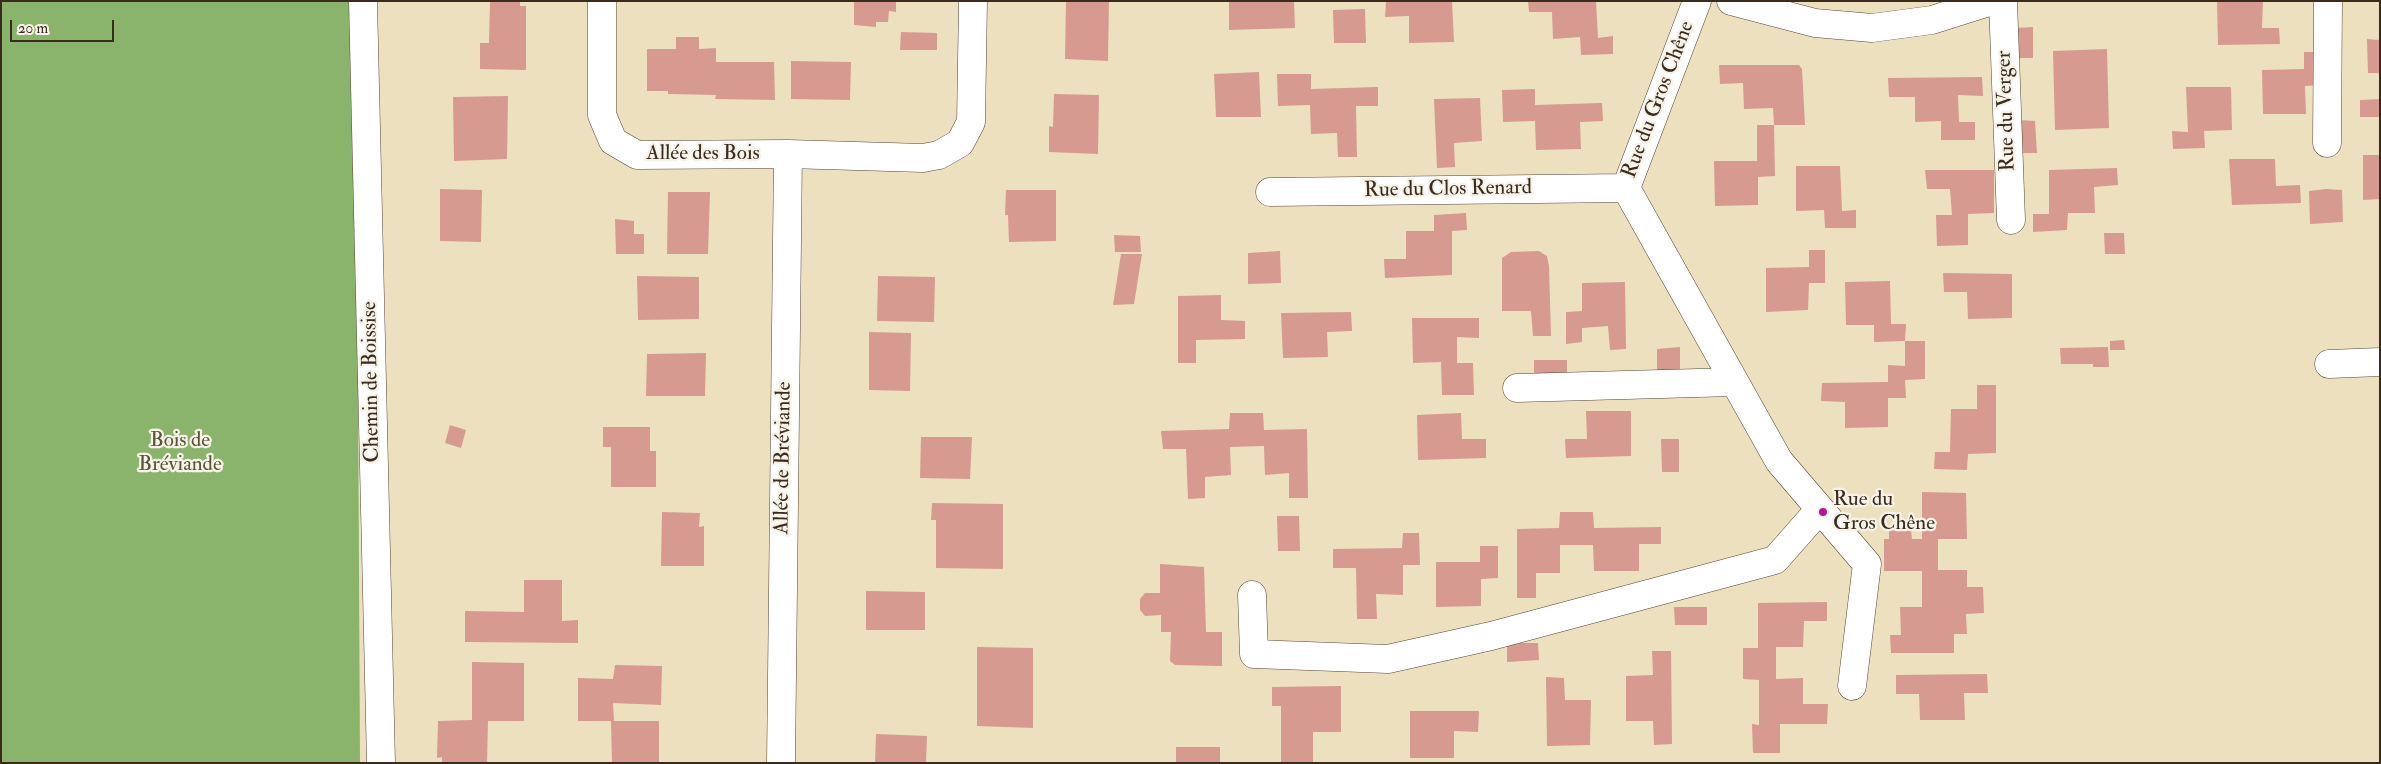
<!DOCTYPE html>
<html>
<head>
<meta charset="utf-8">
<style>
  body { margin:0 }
  #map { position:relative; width:2381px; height:764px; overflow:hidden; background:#ede0bf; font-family:"IM FELL Double Pica",serif }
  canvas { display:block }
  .frame { position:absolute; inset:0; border:2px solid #3b2a1e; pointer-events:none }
  .scale { position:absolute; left:10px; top:20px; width:104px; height:22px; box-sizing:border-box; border:2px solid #3b2a1e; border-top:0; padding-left:6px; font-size:15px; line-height:18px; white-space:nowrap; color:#3b2a1e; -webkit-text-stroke:4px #f7f3e8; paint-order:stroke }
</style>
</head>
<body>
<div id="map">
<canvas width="2381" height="764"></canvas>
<div class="frame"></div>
<div class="scale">20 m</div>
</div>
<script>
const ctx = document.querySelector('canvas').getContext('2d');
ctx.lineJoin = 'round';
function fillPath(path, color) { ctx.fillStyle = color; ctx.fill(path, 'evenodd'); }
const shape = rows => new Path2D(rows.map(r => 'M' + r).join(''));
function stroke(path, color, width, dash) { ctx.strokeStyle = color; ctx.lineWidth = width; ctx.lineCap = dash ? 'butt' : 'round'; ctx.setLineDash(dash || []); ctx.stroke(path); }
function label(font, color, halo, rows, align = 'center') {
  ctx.font = font + ' "IM FELL Double Pica",serif'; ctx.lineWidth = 4.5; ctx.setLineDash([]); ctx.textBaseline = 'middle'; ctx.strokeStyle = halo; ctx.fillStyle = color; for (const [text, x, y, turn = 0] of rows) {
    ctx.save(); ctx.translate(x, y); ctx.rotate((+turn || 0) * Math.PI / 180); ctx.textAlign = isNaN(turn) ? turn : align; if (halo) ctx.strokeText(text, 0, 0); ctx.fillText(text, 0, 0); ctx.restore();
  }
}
fillPath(shape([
  [1,1,356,1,360,763,1,763]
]), '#8ab46b');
fillPath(shape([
  [490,1,520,1,520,6,526,6,526,70,480,69,480,43,489,43],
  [854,1,896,1,896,12,889,11,888,22,876,22,876,27,854,25],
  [1066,1,1109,1,1108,61,1065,59],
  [1229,1,1294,1,1295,28,1229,30],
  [1386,1,1452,1,1454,42,1409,43,1409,16,1385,17],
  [1528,1,1596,1,1598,38,1613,36,1613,54,1581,55,1580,37,1553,39,1552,12,1529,12],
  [2217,1,2263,1,2262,28,2279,28,2280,44,2218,45],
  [1365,9,1366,43,1334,43,1333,10],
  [2033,27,2033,58,2017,58,2016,28],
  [901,32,937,33,937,50,900,50],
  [676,37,699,37,699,49,716,48,716,62,774,62,775,100,715,99,716,95,668,94,668,91,647,91,647,49,676,49],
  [2367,39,2380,40,2380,73,2368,73],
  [2107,49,2109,128,2055,130,2053,51],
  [2304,52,2321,52,2322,85,2305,86,2306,114,2263,114,2262,70,2304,69],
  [791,61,851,62,850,100,791,99],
  [1719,65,1799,65,1802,69,1805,125,1774,125,1773,108,1744,109,1743,83,1720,84],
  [1259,72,1261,117,1216,117,1214,74],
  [1277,74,1311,74,1311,89,1378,87,1378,106,1356,106,1357,157,1338,157,1337,133,1311,134,1310,105,1278,106],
  [1982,77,1983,96,1958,95,1959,122,1975,122,1975,140,1941,140,1941,121,1915,122,1915,97,1889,97,1888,78],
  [2186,87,2231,87,2232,130,2204,131,2205,148,2173,149,2172,131,2188,132],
  [1535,89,1535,105,1602,103,1603,121,1580,122,1581,149,1536,150,1535,121,1503,122,1502,90],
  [1054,94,1099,95,1098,154,1049,152,1049,126,1053,127],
  [508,96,507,159,454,161,453,97],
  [1480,98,1482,141,1454,143,1455,167,1437,168,1434,99],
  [2380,99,2380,117,2360,117,2360,100],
  [2018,120,2035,121,2037,153,2019,153],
  [1757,125,1774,125,1775,176,1758,177,1758,205,1715,206,1714,161,1757,161],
  [2363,155,2380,155,2380,199,2363,200],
  [2229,159,2275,159,2276,186,2300,185,2301,203,2232,205],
  [1796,166,1840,166,1842,211,1856,210,1856,228,1825,228,1824,210,1796,211],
  [2117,168,2118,185,2094,187,2095,213,2068,213,2067,230,2033,232,2033,214,2049,214,2049,170],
  [1925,170,1994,170,1994,213,1968,214,1968,245,1937,246,1936,215,1952,215,1950,189,1927,189],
  [440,189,482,190,481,242,440,241],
  [2326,189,2342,190,2343,222,2310,224,2309,191],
  [1006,190,1056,190,1056,241,1009,242,1008,215,1005,215],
  [668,192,710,192,708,254,667,254],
  [1466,213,1467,230,1452,231,1452,275,1385,278,1384,259,1406,259,1406,231,1434,231,1434,215],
  [615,219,634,221,634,234,644,234,644,254,616,254],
  [2104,233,2124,233,2125,254,2105,254],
  [1114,235,1140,236,1141,252,1115,252],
  [1809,250,1825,250,1825,283,1809,283,1808,310,1766,312,1766,268,1809,267],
  [1280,251,1281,283,1248,284,1248,253],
  [1539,251,1547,256,1549,266,1551,336,1533,336,1531,311,1502,311,1502,258,1511,252],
  [1121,254,1142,254,1134,304,1113,305],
  [1943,273,2012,274,2012,318,1968,319,1967,292,1944,292],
  [637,276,699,277,699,319,638,320],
  [878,276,935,277,934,322,877,321],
  [1890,281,1891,324,1906,324,1905,341,1874,342,1874,325,1846,325,1845,282],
  [1625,282,1626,349,1610,350,1608,326,1582,328,1582,342,1566,344,1566,312,1582,311,1582,283],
  [1221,295,1221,320,1245,321,1245,339,1196,340,1196,363,1178,363,1178,296],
  [1351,312,1352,331,1327,332,1328,357,1283,358,1281,313],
  [1412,318,1479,318,1479,338,1457,337,1457,363,1473,363,1474,395,1442,395,1441,362,1413,363],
  [869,332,911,333,910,391,869,390],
  [2124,340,2125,350,2110,350,2110,341],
  [1905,341,1925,341,1925,379,1905,380,1906,398,1888,398,1888,427,1845,428,1845,402,1821,401,1822,383,1888,382,1888,365,1905,366],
  [1680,347,1680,370,1657,371,1657,349],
  [2108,347,2109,367,2093,367,2093,364,2061,364,2060,348],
  [706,353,705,396,646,396,647,354],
  [1534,360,1567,360,1567,376,1534,377],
  [1977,385,1996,385,1996,453,1968,454,1967,470,1934,469,1935,452,1950,452,1951,409,1977,409],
  [1586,411,1631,411,1631,456,1566,458,1565,439,1587,439],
  [1230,413,1263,413,1264,430,1307,429,1308,498,1289,498,1289,473,1265,475,1264,446,1230,447,1231,475,1205,477,1205,498,1188,499,1186,449,1163,449,1161,431,1229,429],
  [1461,413,1462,439,1486,439,1486,458,1418,460,1417,415],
  [450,425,466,430,461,448,445,443],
  [603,427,650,427,650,451,656,451,656,487,611,487,611,447,603,447],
  [921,437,972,437,970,479,920,478],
  [1661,439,1679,439,1679,472,1662,472],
  [1922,492,1966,493,1967,539,1938,539,1938,570,1967,570,1967,587,1983,587,1984,613,1966,614,1967,634,1954,634,1954,653,1891,653,1890,635,1901,635,1900,607,1922,607,1922,571,1884,571,1884,539,1889,539,1889,530,1911,530,1912,539,1922,539],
  [932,503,1003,504,1003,569,936,568,936,520,931,520],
  [662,512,700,513,699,527,704,526,704,566,661,566],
  [1560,512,1593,512,1594,528,1661,527,1661,544,1639,544,1639,571,1594,571,1593,545,1560,545,1560,573,1536,573,1536,598,1517,598,1517,529,1559,528],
  [1277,516,1299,516,1300,551,1278,551],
  [1403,533,1419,533,1420,565,1403,565,1403,595,1376,594,1377,619,1357,619,1356,568,1333,568,1333,549,1402,548],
  [1480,546,1498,546,1498,578,1481,579,1481,606,1436,607,1436,562,1480,562],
  [1160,564,1204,567,1206,632,1222,632,1222,666,1175,665,1170,661,1171,632,1161,632,1161,615,1145,616,1140,610,1140,599,1145,593,1160,593],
  [524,580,562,580,562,621,578,620,578,643,465,642,465,611,524,612],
  [866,591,925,592,925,630,866,630],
  [1827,602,1827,621,1804,621,1803,647,1776,647,1776,679,1803,678,1803,704,1828,704,1827,724,1780,724,1780,753,1753,753,1752,724,1759,725,1759,680,1743,679,1743,648,1758,648,1758,603],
  [1674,607,1707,607,1707,625,1675,625],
  [1507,643,1538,643,1539,660,1507,662],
  [977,647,1033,648,1033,728,977,726],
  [1652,651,1671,651,1672,744,1654,745,1653,721,1626,721,1626,676,1653,675],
  [472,662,524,663,524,721,488,721,487,763,442,763,442,757,437,758,438,721,472,720],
  [615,665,662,666,661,705,613,703,614,721,659,721,659,763,612,763,611,721,578,721,578,678,613,679],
  [1987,674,1988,693,1964,693,1965,720,1920,720,1919,694,1896,694,1896,675],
  [1546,677,1564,678,1565,700,1591,700,1590,745,1547,746],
  [1341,686,1341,732,1313,732,1313,763,1281,763,1281,706,1272,706,1272,687],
  [1410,711,1479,711,1478,732,1454,731,1454,758,1410,758],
  [876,734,927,736,926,763,875,763],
  [1176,747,1220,747,1220,763,1176,763]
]), '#d69a90');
const street = shape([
  [363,1,381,763],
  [602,1,602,115,613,141,637,155,788,154,923,158,939,155,960,143,971,122,973,1],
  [1697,1,1626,188,1779,461,1867,564,1852,686],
  [1731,1,1815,23,1872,28,1932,20,1992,1],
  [2003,1,2011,220],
  [2327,143,2328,1],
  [1270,192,1626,188],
  [2329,364,2380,362],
  [1517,388,1734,382],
  [1252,595,1254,654,1388,659,1491,636,1775,560,1820,509],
  [781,763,788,154]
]);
stroke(street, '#564536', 29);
stroke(street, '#fff', 28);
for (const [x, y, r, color] of [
  [1823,512,5,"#b5179e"]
]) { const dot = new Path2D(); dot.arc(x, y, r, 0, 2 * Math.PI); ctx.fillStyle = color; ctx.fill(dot); stroke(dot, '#f7f3e8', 2); }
label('21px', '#3b2a1e', '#f7f3e8', [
  ["Rue du Gros Chêne",1659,100,-69],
  ["Rue du Verger",2007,111,-92],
  ["Allée des Bois",703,154],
  ["Rue du Clos Renard",1448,190,-1],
  ["Chemin de Boissise",372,382,-91],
  ["Allée de Bréviande",784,458,-89]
]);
label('21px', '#585435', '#f7f3e8', [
  ["Bois de",180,441],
  ["Bréviande",180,465]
]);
label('21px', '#3b2a1e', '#f7f3e8', [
  ["Rue du",1833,500],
  ["Gros Chêne",1833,524]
], 'left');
</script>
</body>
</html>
